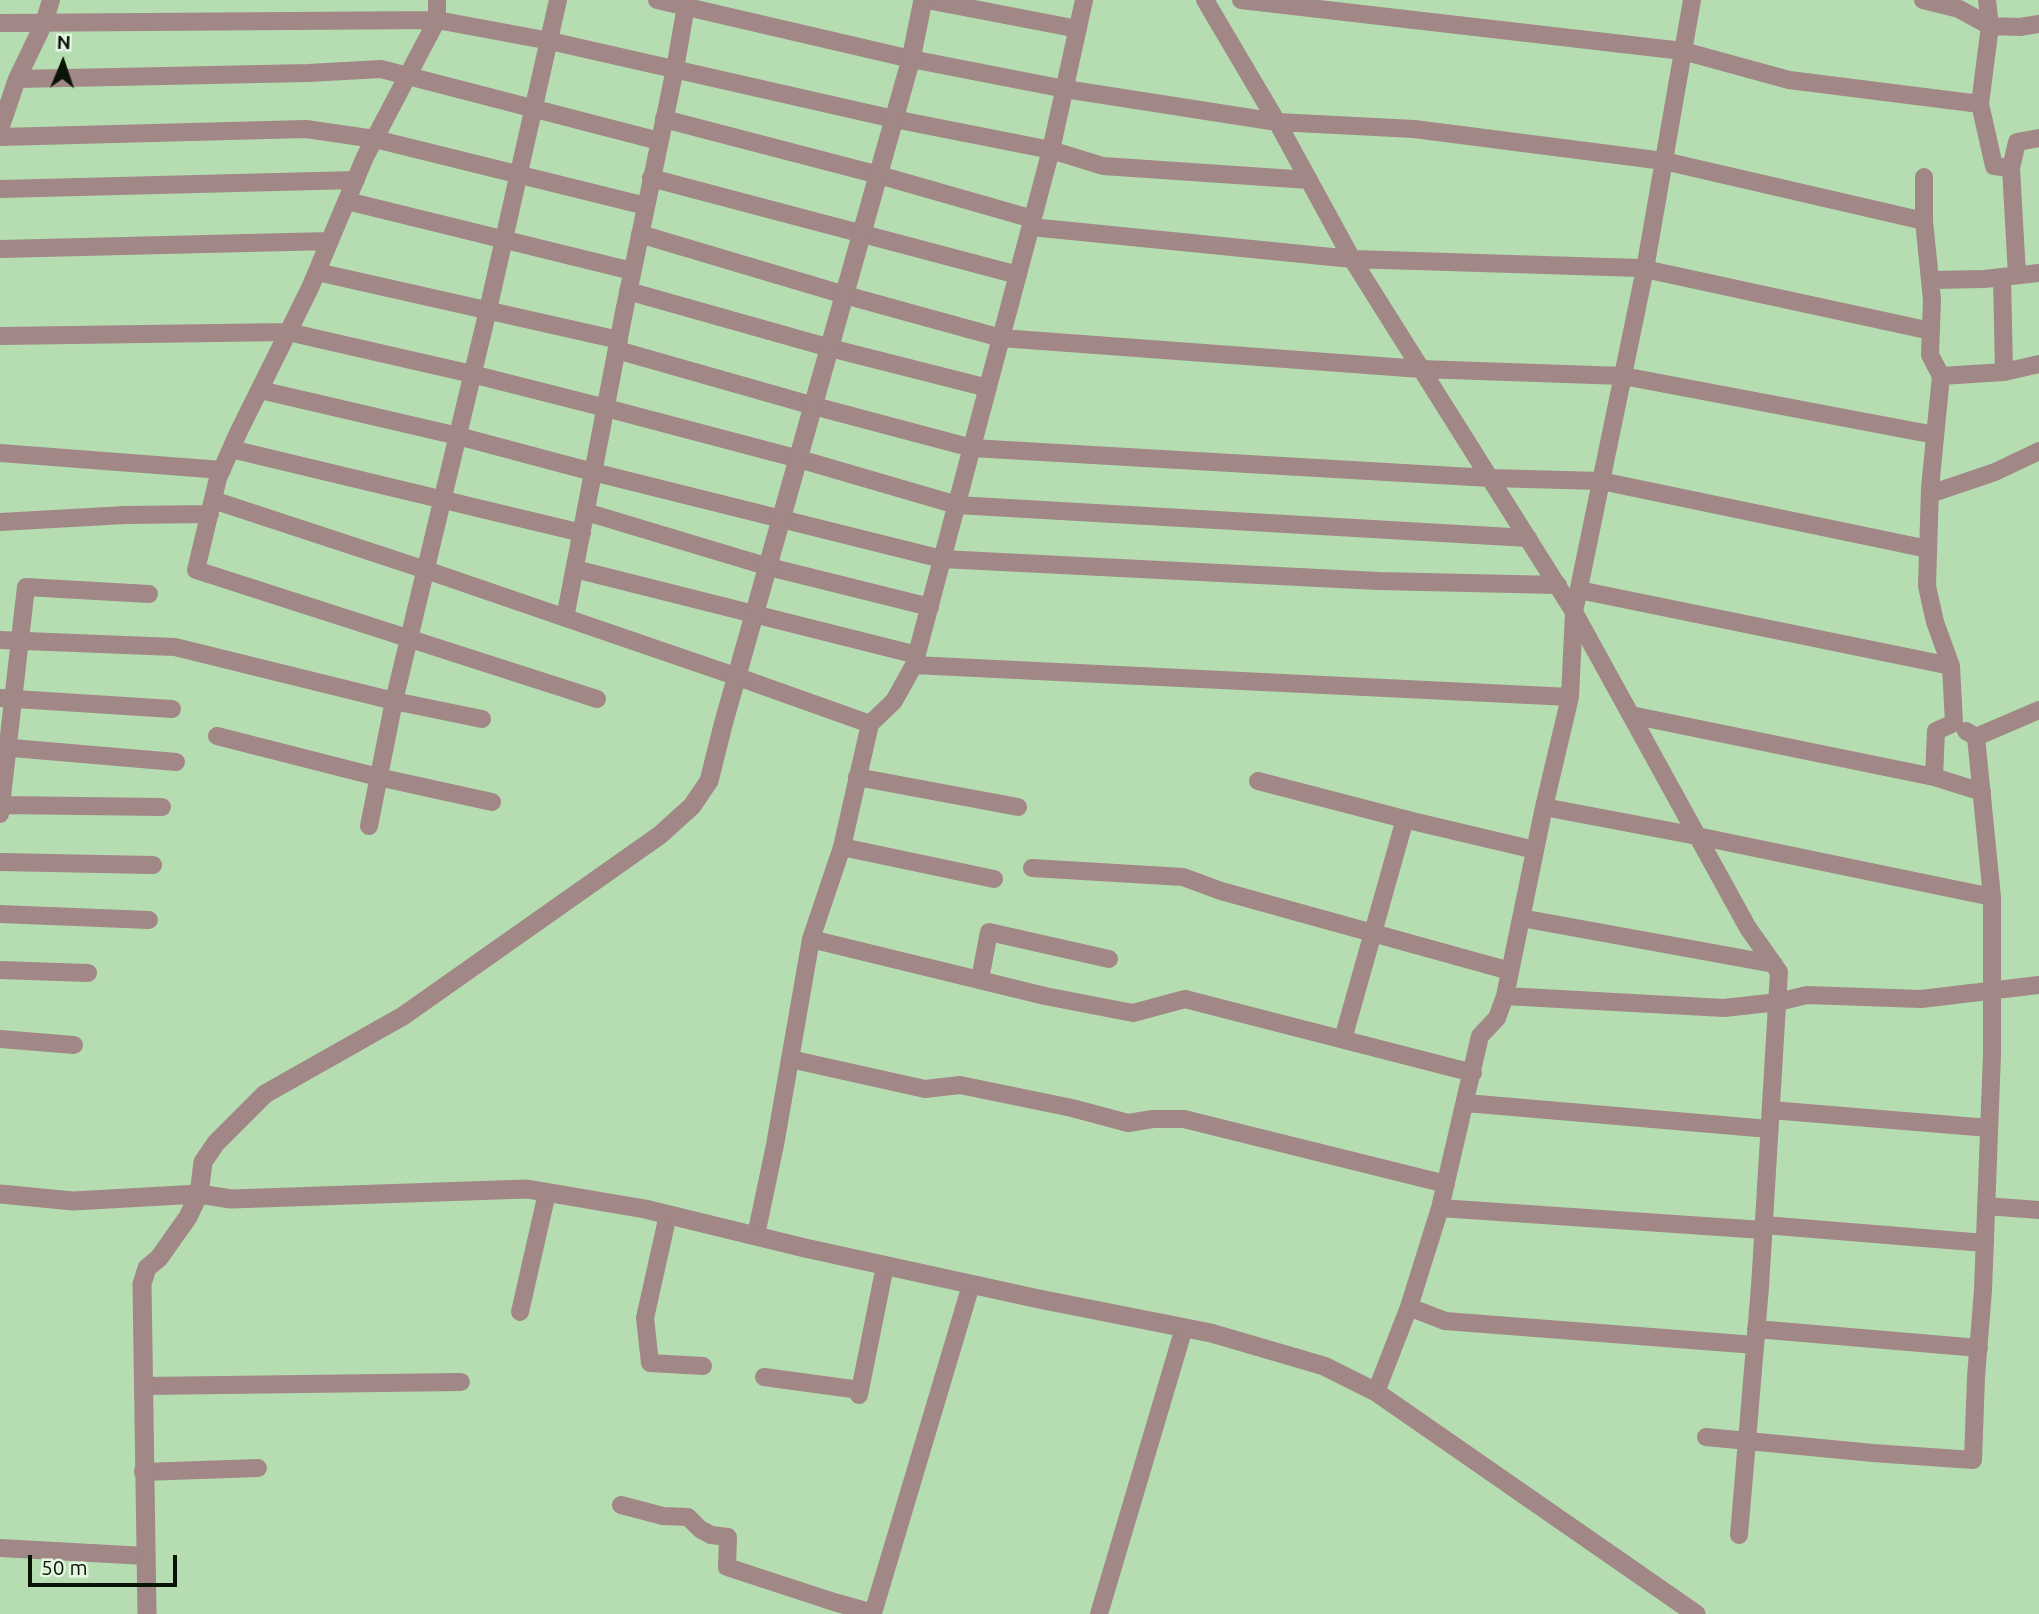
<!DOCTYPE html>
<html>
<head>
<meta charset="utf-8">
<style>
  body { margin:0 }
  #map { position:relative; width:2039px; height:1614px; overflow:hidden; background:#b6dcb1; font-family:Ubuntu,sans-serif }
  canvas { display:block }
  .north { position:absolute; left:28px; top:28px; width:70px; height:70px; -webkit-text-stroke:5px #e4f7e1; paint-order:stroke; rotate:2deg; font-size:19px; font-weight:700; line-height:28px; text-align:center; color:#081506 }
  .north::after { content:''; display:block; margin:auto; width:24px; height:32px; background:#081506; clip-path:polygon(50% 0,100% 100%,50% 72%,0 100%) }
  .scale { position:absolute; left:28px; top:1555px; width:149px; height:32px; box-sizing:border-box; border:4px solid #081506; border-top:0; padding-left:9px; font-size:21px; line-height:24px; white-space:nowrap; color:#081506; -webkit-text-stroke:5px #e4f7e1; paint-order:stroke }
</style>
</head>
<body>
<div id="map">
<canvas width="2039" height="1614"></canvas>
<div class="north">N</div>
<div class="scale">50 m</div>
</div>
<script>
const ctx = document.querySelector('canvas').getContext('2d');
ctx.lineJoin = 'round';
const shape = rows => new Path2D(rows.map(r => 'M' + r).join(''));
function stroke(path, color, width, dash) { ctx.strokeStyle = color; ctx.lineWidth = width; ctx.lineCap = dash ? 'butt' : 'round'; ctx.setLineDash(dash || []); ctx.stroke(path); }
stroke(shape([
  [437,0,437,20,365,157,310,288,239,431,218,478,196,570,597,699],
  [657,0,911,59,1065,89,1277,122,1414,129,1664,161,1924,221],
  [927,0,1078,29],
  [1205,0,1277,122,1352,259,1574,612,1748,928,1779,972,1760,1287,1739,1535],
  [1241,0,1683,51,1789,80,1980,104],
  [1923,0,1959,9,1990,26,2020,27,2039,24],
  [1987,0,1990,26,1980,104,1994,166,2011,168,2017,275],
  [0,23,437,20,550,41,894,119,1051,150,1103,166,1309,180],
  [17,79,308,73,381,69,659,141],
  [664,119,879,175,1033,219],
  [0,129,17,79,44,23,51,0],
  [0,137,306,129,375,139,646,206],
  [2011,168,2017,142,2039,138],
  [1924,177,1924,221,1932,300,1930,355,1941,376,1930,488,1927,586,1935,622,1951,666,1954,723,1936,731,1934,777],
  [651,178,1018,275],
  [0,189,356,180],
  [347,201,632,271],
  [1031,227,1352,259,1640,268,1931,331],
  [640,234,845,295,1001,338,1421,369,1623,376,1935,435],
  [0,249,330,241],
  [317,272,619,340],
  [2002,277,2004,372],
  [1930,280,1984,279,2039,273],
  [628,291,830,348,988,388],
  [0,336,288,332,472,374,606,408,799,459,957,505,1528,538],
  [617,350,814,406,972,448,1490,478,1601,481,1928,549],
  [1941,376,2004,372,2039,364],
  [260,390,458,436,593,472,942,559,1378,581,1558,585],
  [231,449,582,533],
  [0,453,222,470],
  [1930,494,1995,472,2039,451],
  [213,500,426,570,738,677,870,724],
  [586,512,769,567,930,607],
  [0,522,125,515,210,514],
  [575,569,917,655],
  [1579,590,1951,666],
  [565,618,624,312,675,69,687,0],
  [0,640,175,647,394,701,482,719],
  [914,665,1570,697],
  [0,698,172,709],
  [1631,715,1934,777,1982,792],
  [1966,731,1976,737,2039,710],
  [217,736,378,777,492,802],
  [0,747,176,762],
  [857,777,1018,807],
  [1258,781,1412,821,1535,850],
  [0,805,162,807],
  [1544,807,1697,836,1992,897],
  [0,814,26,587,149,594],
  [369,826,394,701,488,310,558,0],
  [842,847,994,879],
  [0,862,153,865],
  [1032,868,1183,877,1221,891,1510,971],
  [0,914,149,920],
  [1521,918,1774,964],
  [811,939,1045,996,1133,1013,1185,999,1473,1073],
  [0,970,88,973],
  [980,979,989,932,1109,959],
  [1505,996,1724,1008,1778,1002,1807,995,1921,999,2039,985],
  [0,1039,74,1045],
  [1343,1039,1405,819],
  [790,1059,925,1089,960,1085,1072,1108,1128,1123,1153,1119,1184,1119,1446,1184],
  [1466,1103,1769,1129],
  [1771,1110,1989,1128],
  [1986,1206,2039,1210],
  [1440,1208,1763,1230],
  [668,1215,645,1318,650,1363,703,1366],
  [1764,1225,1985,1243],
  [756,1235,775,1145,811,939,842,847,870,724,894,701,914,665,1051,150,1084,0],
  [1409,1307,1445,1321,1755,1345],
  [520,1312,547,1193],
  [1756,1329,1979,1348],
  [764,1377,860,1390],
  [144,1386,461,1382],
  [1376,1392,1409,1307,1440,1208,1480,1036,1497,1018,1505,996,1544,807,1570,697,1574,612,1645,269,1692,0],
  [859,1395,885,1266],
  [1706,1437,1873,1453,1973,1460,1976,1377,1983,1290,1992,1054,1992,897,1976,737],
  [143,1472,258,1468],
  [621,1505,663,1516,688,1517,700,1529,711,1535,728,1537,727,1567,834,1602,873,1613,971,1285],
  [0,1548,146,1556],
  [1099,1614,1184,1328]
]), '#a18786', 18);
stroke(shape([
  [0,1194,73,1201,199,1194,231,1199,527,1189,645,1209,805,1248,1039,1299,1211,1333,1324,1366,1376,1392,1696,1614],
  [147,1614,142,1284,147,1268,159,1258,188,1217,199,1194,203,1162,216,1143,265,1094,403,1016,660,835,692,806,709,781,723,725,911,59,923,0]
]), '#a18786', 19);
</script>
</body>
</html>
